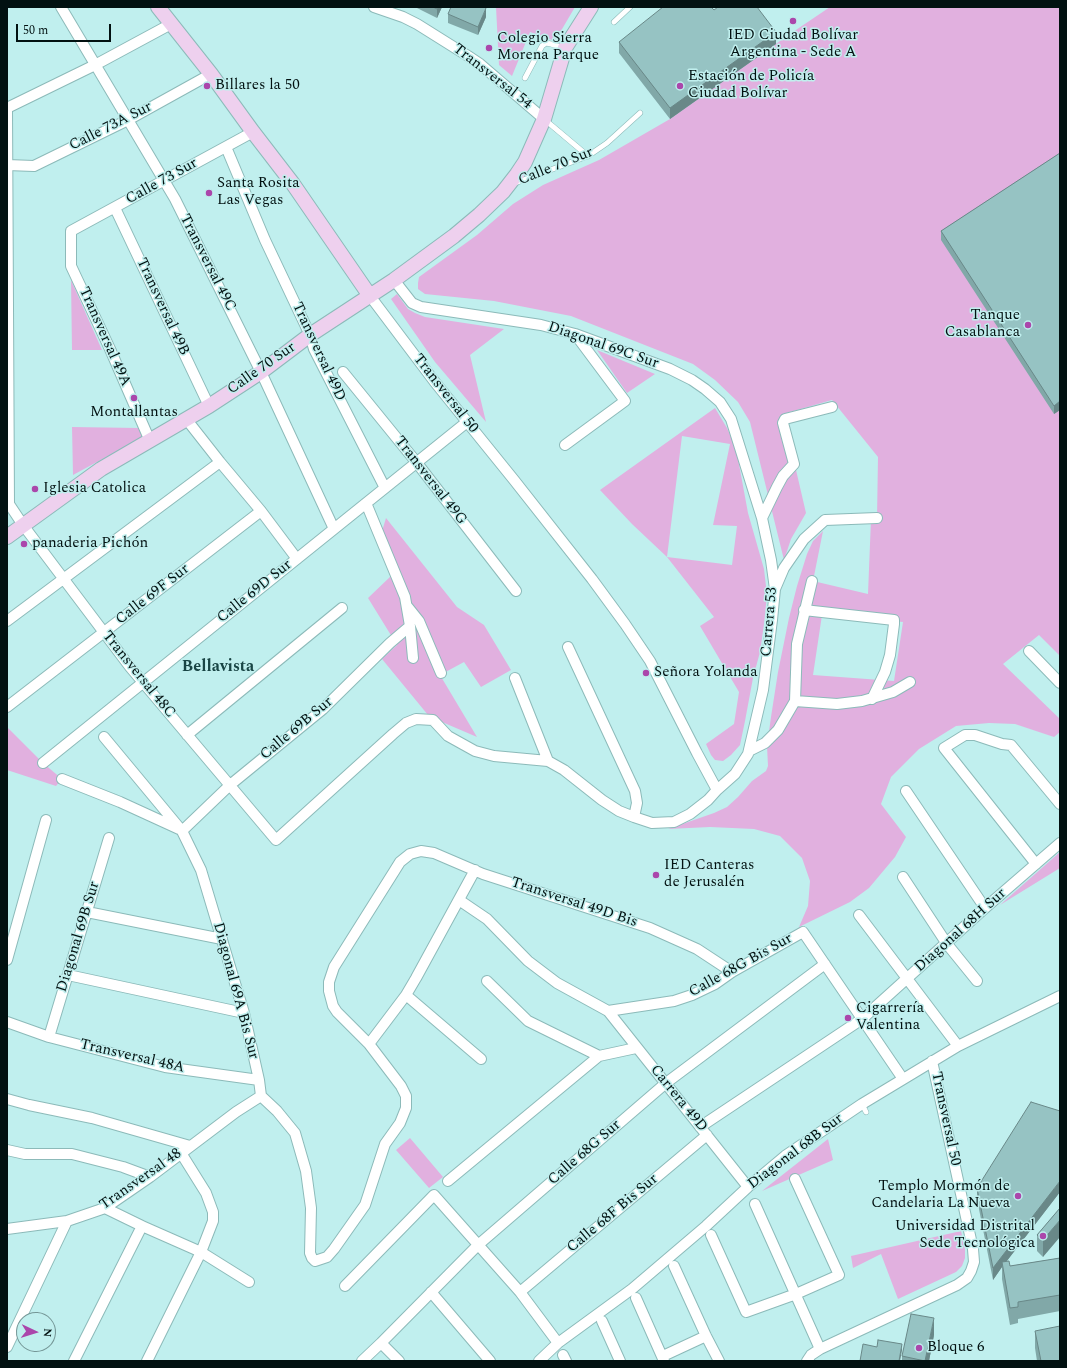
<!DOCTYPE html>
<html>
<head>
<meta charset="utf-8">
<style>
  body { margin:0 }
  #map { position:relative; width:1067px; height:1368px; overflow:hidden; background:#c0efee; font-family:Spectral,serif }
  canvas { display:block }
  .frame { position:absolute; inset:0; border:8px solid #021111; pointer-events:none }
  .north { position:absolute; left:16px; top:1312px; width:40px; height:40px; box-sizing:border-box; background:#c0efee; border:1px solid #749696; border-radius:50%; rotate:94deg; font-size:11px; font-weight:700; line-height:16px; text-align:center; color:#021111 }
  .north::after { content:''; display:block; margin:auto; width:14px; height:18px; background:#ab46ab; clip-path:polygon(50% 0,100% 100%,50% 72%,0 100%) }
  .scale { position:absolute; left:16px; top:24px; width:95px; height:18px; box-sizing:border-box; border:2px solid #021111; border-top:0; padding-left:5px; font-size:12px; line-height:14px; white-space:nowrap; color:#021111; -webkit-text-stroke:3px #c0efee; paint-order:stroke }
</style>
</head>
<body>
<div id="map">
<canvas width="1067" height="1368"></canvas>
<div class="frame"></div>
<div class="north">N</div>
<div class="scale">50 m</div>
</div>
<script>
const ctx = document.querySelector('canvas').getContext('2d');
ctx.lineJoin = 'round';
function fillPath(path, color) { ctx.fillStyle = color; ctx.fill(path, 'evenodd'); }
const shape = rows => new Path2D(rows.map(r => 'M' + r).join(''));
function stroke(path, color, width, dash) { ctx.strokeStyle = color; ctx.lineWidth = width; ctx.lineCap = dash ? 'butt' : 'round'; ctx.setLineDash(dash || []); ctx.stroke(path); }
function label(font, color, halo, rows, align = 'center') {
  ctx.font = font + ' Spectral,serif'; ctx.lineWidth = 3; ctx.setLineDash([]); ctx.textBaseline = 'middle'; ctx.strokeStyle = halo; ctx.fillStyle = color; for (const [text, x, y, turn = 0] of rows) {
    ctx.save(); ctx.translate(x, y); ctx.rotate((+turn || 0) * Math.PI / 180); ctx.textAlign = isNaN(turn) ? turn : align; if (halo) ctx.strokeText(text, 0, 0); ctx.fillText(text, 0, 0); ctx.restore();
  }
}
fillPath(shape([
  [496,7,575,7,555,41,530,32,512,76,499,65],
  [830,7,1060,7,1060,656,1039,635,1003,664,1060,719,1060,732,1054,737,1015,724,989,723,956,726,919,749,891,777,881,804,906,837,895,857,869,888,850,902,799,927,808,906,810,881,802,858,780,836,754,829,710,827,668,829,714,813,727,807,738,797,752,781,766,771,768,766,767,746,771,717,778,672,789,618,797,586,807,554,813,541,823,531,813,581,868,594,871,519,877,518,878,457,832,400,783,414,806,513,791,539,784,560,750,422,738,402,715,380,693,364,571,316,494,301,425,294,418,289,418,283,419,277,477,235,513,204,543,185,599,160,670,119,787,36],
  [822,615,903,622,894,681,813,675],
  [71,280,102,350,72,350],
  [397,294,408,309,415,313,425,317,504,329,470,355,486,422,435,362,391,299],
  [597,350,655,374,627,393],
  [715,408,727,428,736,448,748,513,764,569,767,595,764,624,760,652,753,678,745,721,740,745,731,755,723,761,715,760,711,755,706,744,734,724,739,692,700,626,714,617,667,557,632,524,600,490],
  [682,436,730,444,713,525,737,526,732,565,667,557],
  [72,427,139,428,143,437,73,475],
  [386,518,457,607,484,625,511,670,481,687,464,662,440,675,477,737,442,722,428,715,382,659,397,645,368,598,391,576,383,546,383,528],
  [7,727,43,763,62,779,56,786,7,770],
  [1060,852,1060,868,1000,905],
  [410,1138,443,1177,429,1188,396,1150],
  [828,1139,833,1160,762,1191],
  [961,1231,965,1249,965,1258,962,1266,956,1272,898,1299,881,1254,853,1268,851,1256]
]), '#e1b0df');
const lane = shape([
  [614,22,630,7],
  [525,78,542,46,546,43,551,44,564,48],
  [544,119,588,156],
  [515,183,588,156,607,143,640,113],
  [862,1104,866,1112]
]);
const street = shape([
  [61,7,175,199,261,372,334,529],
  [374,7,403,17,417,24,468,56,480,64,544,119],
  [7,108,9,504,23,525,130,667,276,840,393,734,406,723,416,719,433,720,448,736,475,751,494,756,548,761,564,770,602,800,619,811,634,817,652,823,674,822,690,814,708,800,717,790,735,774,748,754,763,690,772,620,775,589,771,560,762,518,731,419,720,402,705,389,692,380,670,369,575,334,541,325,421,307,412,303,394,280],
  [7,108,95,65,171,24],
  [226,147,265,240,310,335,314,349,385,488],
  [7,165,34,166,128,120,211,74],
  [115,208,209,406],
  [370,296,434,381,514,480,592,579,625,624,650,661,697,753,717,790],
  [343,372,417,463,516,591],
  [187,420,220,462,261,511,297,559],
  [150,441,110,349,71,266,71,231,253,132],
  [565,445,625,401,575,334],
  [366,503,405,597,410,626,413,658],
  [762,518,777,487,783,476,794,464,783,423,785,419,832,407],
  [775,589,784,568,804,539,825,520,877,518],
  [407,606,419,621,441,673],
  [804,610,894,620,894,624,890,655,885,672,872,699],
  [7,621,220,462],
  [568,647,635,791,637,803,634,817],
  [1029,651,1060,683],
  [515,678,548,761],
  [795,701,797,644,812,581],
  [7,707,261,511],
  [187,735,342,608],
  [104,737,182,831,201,870,244,1013,259,1080,261,1096,277,1111,295,1133,306,1171,311,1208,310,1253,312,1258,315,1261,327,1257,334,1249,365,1205,385,1144,400,1123,406,1108,406,1096,401,1086,369,1044,337,1012,333,1006,329,991,329,982,334,967,395,870,400,862,410,854,421,851,434,853,483,874,650,928,697,949,732,972],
  [749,751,765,743,778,730,795,701,837,704,862,701,893,692,910,682],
  [43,763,467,422],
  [62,779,120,802,179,829],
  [906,791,985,908],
  [182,831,230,785,323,709,390,643,410,626],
  [1036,864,944,748,965,735,975,735,1002,744,1011,745,1060,804],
  [903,877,947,944,977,981],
  [459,900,487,919,528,961,557,983,608,1011,748,1187],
  [87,912,222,939],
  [859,915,958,1046],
  [7,960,46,820],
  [68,975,244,1013],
  [487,981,528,1021,599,1056],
  [406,995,481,1059],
  [608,1011,674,1001,692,995,715,984,732,972,803,932,903,1079],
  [7,1022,49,1037,165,1067,259,1080],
  [49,1037,109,838],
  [369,1044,406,995,416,978,475,870],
  [7,1099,29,1105,92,1118,190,1146],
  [700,1127,862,1019,985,908,1060,843],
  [7,1150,25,1154,72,1154,123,1167,150,1177],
  [448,1181,599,1056,636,1048],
  [755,1204,820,1349],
  [105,1208,142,1226,201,1252,249,1282],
  [7,1229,67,1221,105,1208,150,1177,236,1112,261,1096],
  [711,1235,746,1312,796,1294,839,1275,795,1179],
  [674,1266,706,1336,719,1361],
  [345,1286,434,1195,520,1292,558,1343],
  [431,1292,490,1361],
  [520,1292,707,1135],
  [636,1298,664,1361],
  [602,1321,620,1361],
  [381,1343,399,1361],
  [7,1347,67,1221],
  [563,1355,566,1361],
  [663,1356,706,1336],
  [74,1361,142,1226],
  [147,1361,201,1252,213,1221,213,1212,206,1193,181,1153],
  [362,1361,381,1343,478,1245,666,1083,825,964],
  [539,1361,558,1343,632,1289,706,1226,748,1187,785,1156,862,1104,958,1046,1060,996],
  [807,1361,811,1355,820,1349,957,1285,967,1278,971,1271,974,1262,973,1249,932,1061]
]);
const secondary = shape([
  [158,7,211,74,253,132,293,184,370,296],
  [7,537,101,469,209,406,261,372,310,335,394,280,454,236,479,215,503,192,517,174,525,162,544,119,565,48,591,7]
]);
stroke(lane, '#8cbab9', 6);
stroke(street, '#8cbab9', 12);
stroke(secondary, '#8cbab9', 16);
stroke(lane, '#fff', 5);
stroke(street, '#fff', 10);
stroke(secondary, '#eed0ee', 14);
fillPath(shape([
  [415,7,442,7,437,18],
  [714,10,776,44,670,119,619,53,619,42],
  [448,14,486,17,478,35,448,23],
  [1060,153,1060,410,1054,414,941,240,941,231],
  [977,1188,1060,1192,1006,1262,1010,1266,1060,1258,1060,1311,1018,1319,1018,1323,1010,1325,1002,1279,1002,1267,993,1280,977,1199],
  [1060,1208,1043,1257,1037,1251,1037,1235],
  [1035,1331,1060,1361,1037,1361,1035,1348],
  [934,1335,929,1361,902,1361,902,1356]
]), '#81a8a8');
fillPath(shape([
  [438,7,442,7,437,18,437,9],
  [486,8,486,17,478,35,478,27],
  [776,32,776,44,670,119,670,108],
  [1060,401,1060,410,1054,414,1054,406],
  [1060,1181,1060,1192,1003,1266,1002,1262,1002,1267,993,1280,993,1268],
  [1060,1220,1060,1237,1043,1257,1043,1240],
  [934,1318,934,1335,929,1361,925,1361],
  [902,1344,902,1350,900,1361,899,1361]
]), '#698888');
const building = shape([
  [433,7,438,7,437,9,433,7],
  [451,7,484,7,486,8,478,27,448,14,451,7],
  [663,7,711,7,714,10,718,7,757,7,776,32,670,108,619,42,663,7],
  [1060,153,1060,401,1054,406,941,231,1060,153],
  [1031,1102,1060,1111,1060,1181,993,1268,977,1188,1031,1102],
  [1060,1208,1060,1220,1043,1240,1037,1235,1060,1208],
  [1060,1258,1060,1295,1018,1302,1018,1307,1010,1308,1002,1262,1009,1261,1010,1266,1060,1258],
  [911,1314,934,1318,925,1361,902,1356,911,1314],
  [1060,1326,1060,1361,1041,1361,1035,1331,1060,1326],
  [878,1340,902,1344,899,1361,860,1361,863,1344,877,1347,878,1340]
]);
fillPath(building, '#96c3c3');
stroke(building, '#698888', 1);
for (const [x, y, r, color] of [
  [793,21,4,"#ab46ab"],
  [489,48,4,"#ab46ab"],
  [207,86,4,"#ab46ab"],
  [680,86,4,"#ab46ab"],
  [209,193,4,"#ab46ab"],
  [1028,325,4,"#ab46ab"],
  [134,398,4,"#ab46ab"],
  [35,489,4,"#ab46ab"],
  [24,544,4,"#ab46ab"],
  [646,673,4,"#ab46ab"],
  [656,875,4,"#ab46ab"],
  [848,1018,4,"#ab46ab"],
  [1018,1196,4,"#ab46ab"],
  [1043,1236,4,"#ab46ab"],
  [919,1348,4,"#ab46ab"]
]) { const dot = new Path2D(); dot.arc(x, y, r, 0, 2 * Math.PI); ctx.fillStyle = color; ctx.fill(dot); stroke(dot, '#c0efee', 1.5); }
label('15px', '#021111', '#c0efee', [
  ["IED Ciudad Bolívar",793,36,"center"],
  ["Argentina - Sede A",793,53,"center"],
  ["Colegio Sierra",497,39],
  ["Morena Parque",497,56],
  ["Estación de Policía",688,77],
  ["Ciudad Bolívar",688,94],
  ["Billares la 50",215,86],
  ["Santa Rosita",217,184],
  ["Las Vegas",217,201],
  ["Tanque",1020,316,"right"],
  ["Casablanca",1020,333,"right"],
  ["Montallantas",134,413,"center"],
  ["Iglesia Catolica",43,489],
  ["panaderia Pichón",32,544],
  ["Señora Yolanda",654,673],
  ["IED Canteras",664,866],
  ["de Jerusalén",664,883],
  ["Cigarrería",856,1009],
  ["Valentina",856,1026],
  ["Templo Mormón de",1010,1187,"right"],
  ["Candelaria La Nueva",1010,1204,"right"],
  ["Universidad Distrital",1035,1227,"right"],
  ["Sede Tecnológica",1035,1244,"right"],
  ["Bloque 6",927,1348]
], 'left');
label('15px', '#021111', '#c0efee', [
  ["Transversal 54",492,77,38],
  ["Calle 73A Sur",111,127,-27],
  ["Calle 70 Sur",556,167,-22],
  ["Calle 73 Sur",162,182,-29],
  ["Transversal 49C",207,263,63],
  ["Transversal 49B",162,307,65],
  ["Transversal 49A",104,337,66],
  ["Diagonal 69C Sur",603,346,19],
  ["Transversal 49D",318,352,65],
  ["Calle 70 Sur",262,369,-35],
  ["Transversal 50",445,394,52],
  ["Transversal 49G",430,481,52],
  ["Calle 69D Sur",255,592,-39],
  ["Calle 69F Sur",153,595,-38],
  ["Carrera 53",770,622,-85],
  ["Transversal 48C",138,675,51],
  ["Calle 69B Sur",297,729,-40],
  ["Transversal 49D Bis",574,903,18],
  ["Diagonal 68H Sur",961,931,-42],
  ["Diagonal 69B Sur",79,937,-73],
  ["Calle 68G Bis Sur",741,966,-29],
  ["Diagonal 69A Bis Sur",235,991,75],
  ["Transversal 48A",132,1057,13],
  ["Carrera 49D",678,1099,51],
  ["Transversal 50",945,1119,78],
  ["Diagonal 68B Sur",796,1152,-37],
  ["Calle 68G Sur",585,1153,-41],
  ["Transversal 48",141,1180,-35],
  ["Calle 68F Bis Sur",613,1214,-40]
]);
label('bold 16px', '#194545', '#c0efee', [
  ["Bellavista",218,668]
]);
</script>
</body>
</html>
